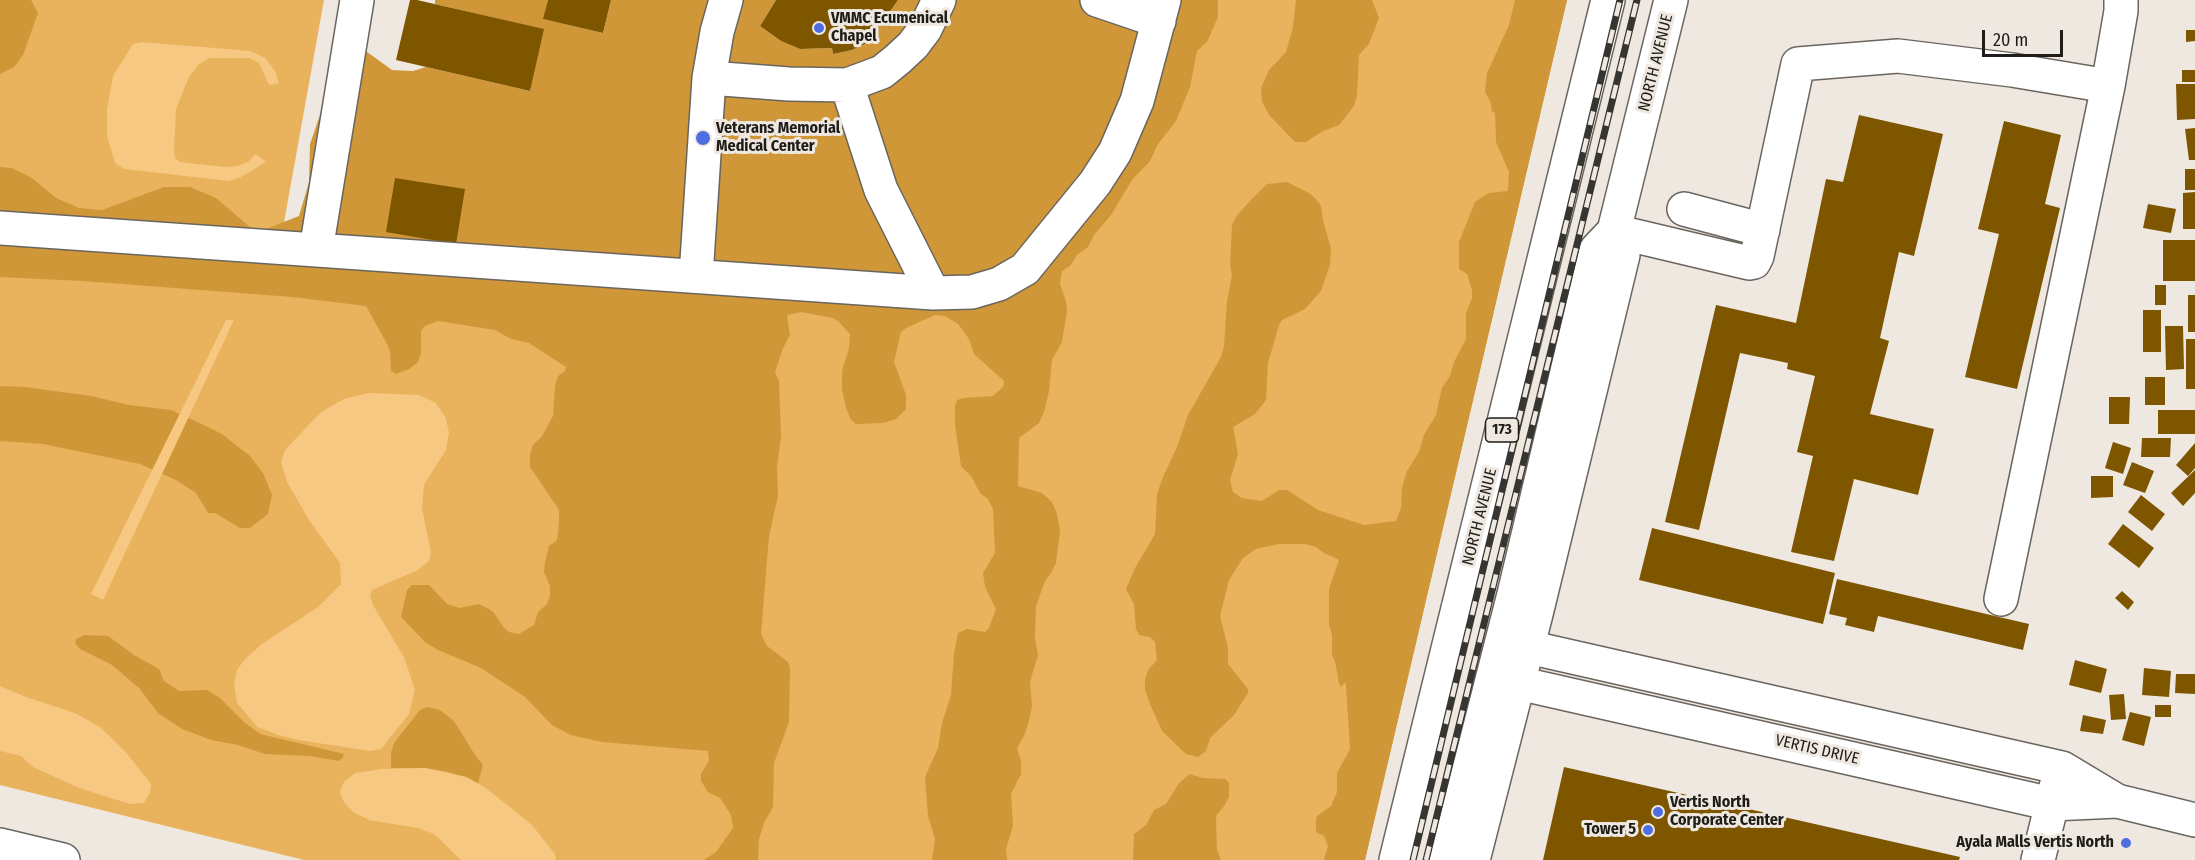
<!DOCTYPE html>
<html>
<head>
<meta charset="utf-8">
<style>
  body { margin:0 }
  #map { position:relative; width:2195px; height:860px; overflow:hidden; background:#efe8e0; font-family:"Fira Sans Condensed",sans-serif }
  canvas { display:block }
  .scale { position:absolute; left:1982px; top:30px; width:81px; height:27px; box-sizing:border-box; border:3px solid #1f1d1a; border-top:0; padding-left:8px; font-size:18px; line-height:21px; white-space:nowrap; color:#1f1d1a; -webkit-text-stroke:4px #efe8e0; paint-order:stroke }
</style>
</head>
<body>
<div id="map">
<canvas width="2195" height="860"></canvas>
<div class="scale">20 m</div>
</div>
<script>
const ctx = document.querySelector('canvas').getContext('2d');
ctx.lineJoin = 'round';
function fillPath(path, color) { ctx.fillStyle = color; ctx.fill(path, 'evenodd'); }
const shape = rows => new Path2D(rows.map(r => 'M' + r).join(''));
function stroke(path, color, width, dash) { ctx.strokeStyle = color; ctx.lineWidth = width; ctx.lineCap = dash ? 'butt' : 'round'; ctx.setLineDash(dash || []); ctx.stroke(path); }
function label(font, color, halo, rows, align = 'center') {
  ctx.font = font + ' "Fira Sans Condensed",sans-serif'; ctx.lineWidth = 6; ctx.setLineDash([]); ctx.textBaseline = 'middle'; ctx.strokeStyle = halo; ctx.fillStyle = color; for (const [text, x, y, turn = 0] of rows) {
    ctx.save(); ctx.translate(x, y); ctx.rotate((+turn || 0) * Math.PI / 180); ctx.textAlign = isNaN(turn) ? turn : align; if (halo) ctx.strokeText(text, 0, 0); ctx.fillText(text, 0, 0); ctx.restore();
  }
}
fillPath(shape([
  [0,0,324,0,281,239,1152,0,1567,0,1365,860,304,860,0,785]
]), '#e9b25c');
fillPath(shape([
  [0,0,31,0,38,13,23,55,14,67,0,74],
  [435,0,548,0,544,19,603,33,611,0,776,0,760,26,781,41,800,49,832,48,833,54,852,50,867,43,866,35,882,23,898,0,1218,0,1218,17,1207,42,1197,51,1190,87,1176,121,1158,144,1150,161,1132,180,1111,215,1094,235,1088,247,1077,255,1070,266,1062,271,1060,284,1066,301,1067,311,1062,342,1052,360,1049,391,1045,409,1039,423,1019,438,1018,486,1042,493,1052,502,1057,514,1060,531,1056,563,1051,573,1045,581,1036,606,1035,638,1038,655,1030,682,1032,707,1029,720,1025,734,1017,748,1021,761,1021,774,1011,794,1013,826,1006,849,1007,860,932,860,935,839,928,816,925,777,938,748,942,723,951,695,954,653,958,633,967,629,985,632,989,628,996,609,985,587,983,573,995,553,993,509,988,499,980,493,971,476,961,466,955,425,955,406,957,400,964,398,993,396,1003,387,1004,381,974,354,969,339,958,324,945,316,935,315,906,328,901,332,894,362,906,395,906,409,896,419,883,423,856,424,851,420,846,408,842,389,842,371,849,348,850,334,838,321,833,318,801,312,787,315,790,335,783,348,775,372,779,381,781,437,777,467,778,496,769,536,761,634,767,646,788,662,790,668,789,722,774,763,773,807,764,823,759,839,758,860,704,860,716,852,733,828,731,815,720,798,708,792,701,781,701,774,709,761,708,751,602,742,571,735,552,725,525,697,481,668,438,650,426,643,401,617,407,590,412,585,429,585,447,604,460,608,479,604,489,609,494,613,504,628,509,632,519,634,534,625,538,612,547,604,550,596,550,586,544,572,545,562,549,546,557,540,559,523,559,510,530,467,530,454,533,445,542,436,553,416,555,386,558,376,565,371,566,367,529,343,511,339,495,330,438,321,425,326,421,331,421,353,418,362,409,369,396,374,391,371,390,351,387,344,366,306,292,297,83,281,0,277,0,167,12,168,32,178,56,198,79,208,102,210,164,187,190,187,216,198,251,228,261,231,299,216,309,182,310,144,321,112,328,94,363,49,392,70,413,71,426,67,530,91,541,29,435,4],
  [1296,0,1372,0,1379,18,1369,44,1359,55,1357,95,1354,106,1339,125,1323,131,1306,142,1295,142,1269,115,1262,101,1261,88,1269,70,1286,52,1293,27],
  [1515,0,1567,0,1365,860,1324,860,1328,846,1324,836,1316,832,1316,820,1317,816,1331,806,1337,792,1337,773,1350,749,1346,686,1345,682,1341,687,1339,683,1335,661,1332,655,1332,635,1329,624,1329,589,1339,560,1324,553,1316,547,1305,544,1279,544,1256,549,1243,558,1229,580,1220,616,1228,648,1228,664,1248,689,1248,693,1234,715,1210,738,1206,751,1198,757,1186,754,1162,731,1150,704,1145,690,1145,680,1148,670,1157,660,1155,642,1150,637,1139,635,1136,629,1134,604,1126,589,1135,568,1155,534,1157,494,1163,477,1177,447,1188,415,1221,357,1224,346,1227,301,1232,275,1230,265,1232,225,1236,217,1249,202,1267,184,1287,182,1309,193,1315,198,1321,206,1323,220,1331,249,1330,265,1321,291,1305,309,1282,320,1279,325,1268,363,1266,400,1255,414,1233,427,1238,454,1230,480,1233,492,1242,498,1262,501,1279,490,1287,490,1318,510,1364,525,1396,521,1401,508,1402,488,1407,471,1419,452,1424,435,1436,415,1442,388,1450,376,1454,362,1466,339,1466,313,1472,298,1472,290,1467,274,1459,269,1459,242,1475,202,1489,193,1508,191,1509,172,1496,142,1495,113,1492,111,1490,101,1485,92,1487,73,1509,25],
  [0,386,25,387,91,396,129,405,171,410,204,425,222,434,250,456,263,473,272,495,268,514,250,528,240,528,215,513,208,513,196,493,176,480,140,464,43,444,0,441],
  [85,635,108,636,134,655,159,669,164,681,179,691,207,690,219,697,244,722,260,734,344,754,343,757,339,761,310,756,265,754,238,745,211,740,182,729,159,714,139,688,112,665,80,649,75,643,76,639],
  [428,707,440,710,454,721,475,755,483,765,478,783,466,777,444,771,425,768,391,768,391,753,394,743,420,710],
  [1190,774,1202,778,1225,779,1229,783,1229,797,1224,806,1216,816,1217,850,1221,860,1133,860,1134,834,1146,825,1154,810,1166,804,1179,783]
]), '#d09739');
fillPath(shape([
  [141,42,251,51,265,58,275,71,279,83,269,85,259,63,249,58,210,58,199,64,189,77,176,109,174,150,175,158,180,162,225,167,237,166,248,162,256,154,266,162,241,177,229,181,124,169,115,163,107,136,107,109,113,76,133,44],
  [226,320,234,320,103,600,91,594],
  [369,393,419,395,436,403,446,418,449,433,446,450,424,485,422,508,431,553,429,561,418,570,372,590,370,595,373,605,404,657,415,690,409,714,381,749,370,751,298,740,278,735,257,727,237,703,234,683,237,670,245,659,262,644,318,607,341,584,340,563,309,520,287,482,281,462,285,450,321,412,344,399],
  [0,686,26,697,75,713,100,727,125,751,151,784,150,793,144,803,130,804,79,788,33,767,21,756,0,751],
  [425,768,466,777,486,788,532,825,555,854,556,860,461,860,434,834,418,828,369,820,353,812,344,802,340,792,344,782,355,773,382,769]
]), '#f6c882');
fillPath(shape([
  [410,0,417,0,544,29,530,91,396,60],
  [548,0,611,0,603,33,543,19],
  [776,0,898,0,882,23,866,35,867,43,852,50,833,54,832,48,800,49,781,41,760,26],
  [2186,30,2195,30,2195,41,2186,42],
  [2182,70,2195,70,2195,82,2182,82],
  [2176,84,2195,84,2195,119,2177,120],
  [1859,115,1943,134,1914,256,1899,252,1880,338,1889,341,1870,414,1934,429,1918,495,1854,479,1834,561,1791,552,1813,456,1797,452,1815,376,1787,369,1788,363,1740,353,1699,530,1665,522,1716,305,1796,323,1826,179,1843,182],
  [2004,121,2061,135,2045,204,2060,208,2017,389,1965,377,1999,234,1978,229],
  [2195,128,2195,160,2189,160,2185,129],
  [2185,169,2195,169,2195,190,2185,190],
  [395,178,465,189,456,244,386,232],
  [2195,192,2195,229,2183,229,2183,193],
  [2148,204,2176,209,2171,233,2143,228],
  [2163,240,2195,240,2195,281,2163,281],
  [2155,285,2166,285,2166,305,2155,305],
  [2188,295,2195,295,2195,332,2188,332],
  [2143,310,2161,310,2161,352,2143,352],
  [2165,326,2183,326,2184,369,2166,370],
  [2186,339,2195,339,2195,389,2186,389],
  [2145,377,2165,377,2165,405,2145,405],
  [2109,397,2130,397,2129,424,2109,424],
  [2158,410,2195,410,2195,434,2158,434],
  [2142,438,2171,438,2170,457,2141,457],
  [2113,442,2131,448,2123,474,2105,468],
  [2195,443,2195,468,2188,476,2176,465],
  [2132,462,2154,471,2145,493,2123,485],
  [2195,470,2195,493,2183,506,2171,493],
  [2091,476,2113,476,2113,497,2091,498],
  [2141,495,2165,514,2152,531,2128,512],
  [2123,524,2154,548,2139,568,2108,544],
  [1652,528,1835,573,1823,624,1639,580],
  [1837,579,2029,624,2023,650,1878,616,1874,632,1845,625,1847,618,1829,614],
  [2122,591,2134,602,2128,610,2115,598],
  [2075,660,2107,669,2101,693,2069,685],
  [2144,668,2171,671,2169,697,2142,695],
  [2176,674,2195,674,2195,694,2175,693],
  [2124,694,2126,719,2111,720,2109,695],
  [2155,705,2171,705,2171,717,2155,717],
  [2130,712,2151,717,2144,746,2122,740],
  [2083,715,2106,720,2103,734,2080,731],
  [1564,767,1960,857,1959,860,1543,860]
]), '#7f5600');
const minor = shape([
  [1097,0,1159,21],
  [709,78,717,32,726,0],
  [847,85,881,190,933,293],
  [1684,209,1763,230],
  [0,228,933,293,972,292,999,284,1025,269,1095,183,1115,152,1137,101,1164,0],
  [1614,231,1749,263,1754,262,1757,256,1798,64,1898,56,2012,70,2108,86],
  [316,250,357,0],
  [696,276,709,78,789,84,847,85,882,72,898,59,913,45,925,29,939,0],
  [2001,599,2108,86,2121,11,2121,0],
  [1528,647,2062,768,2117,801],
  [1518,683,2052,804,2117,801,2195,820],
  [0,845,63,860],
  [2038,860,2057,783]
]);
const major = shape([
  [1396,860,1608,0],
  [1446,860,1514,594,1596,250,1614,231,1671,0],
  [1473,860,1537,610,1623,255,1614,231]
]);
stroke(minor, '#6a655e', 36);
stroke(major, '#6a655e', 36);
stroke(minor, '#fff', 33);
stroke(major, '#fff', 33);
const rail = shape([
  [1413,860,1620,0],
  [1426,860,1637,0]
]);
stroke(rail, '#373531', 7);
stroke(rail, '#efe8e0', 4.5, [14]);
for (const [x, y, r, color] of [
  [819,28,6,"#4d6ee2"],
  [703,138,8,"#4d6ee2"],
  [1658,812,6,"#4d6ee2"],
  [1648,830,6,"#4d6ee2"],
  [2126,843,6,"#4d6ee2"]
]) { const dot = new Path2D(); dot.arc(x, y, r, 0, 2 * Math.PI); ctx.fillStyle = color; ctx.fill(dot); stroke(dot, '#efe8e0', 2); }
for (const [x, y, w] of [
  [1502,430,33]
]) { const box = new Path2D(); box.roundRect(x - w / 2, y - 12, w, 24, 4.5); ctx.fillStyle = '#efe8e0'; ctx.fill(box); stroke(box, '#1f1d1a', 1.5); }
label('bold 15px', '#1f1d1a', null, [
  ["173",1502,430]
]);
label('bold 16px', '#1f1d1a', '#efe8e0', [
  ["VMMC Ecumenical",831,19],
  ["Chapel",831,37],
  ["Veterans Memorial",716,129],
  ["Medical Center",716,147],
  ["Vertis North",1670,803],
  ["Corporate Center",1670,821],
  ["Tower 5",1636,830,"right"],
  ["Ayala Malls Vertis North",2114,843,"right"]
], 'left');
label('16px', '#1f1d1a', '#efe8e0', [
  ["NORTH AVENUE",1656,63,-76],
  ["NORTH AVENUE",1480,517,-76],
  ["VERTIS DRIVE",1817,750,13]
]);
</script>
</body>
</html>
